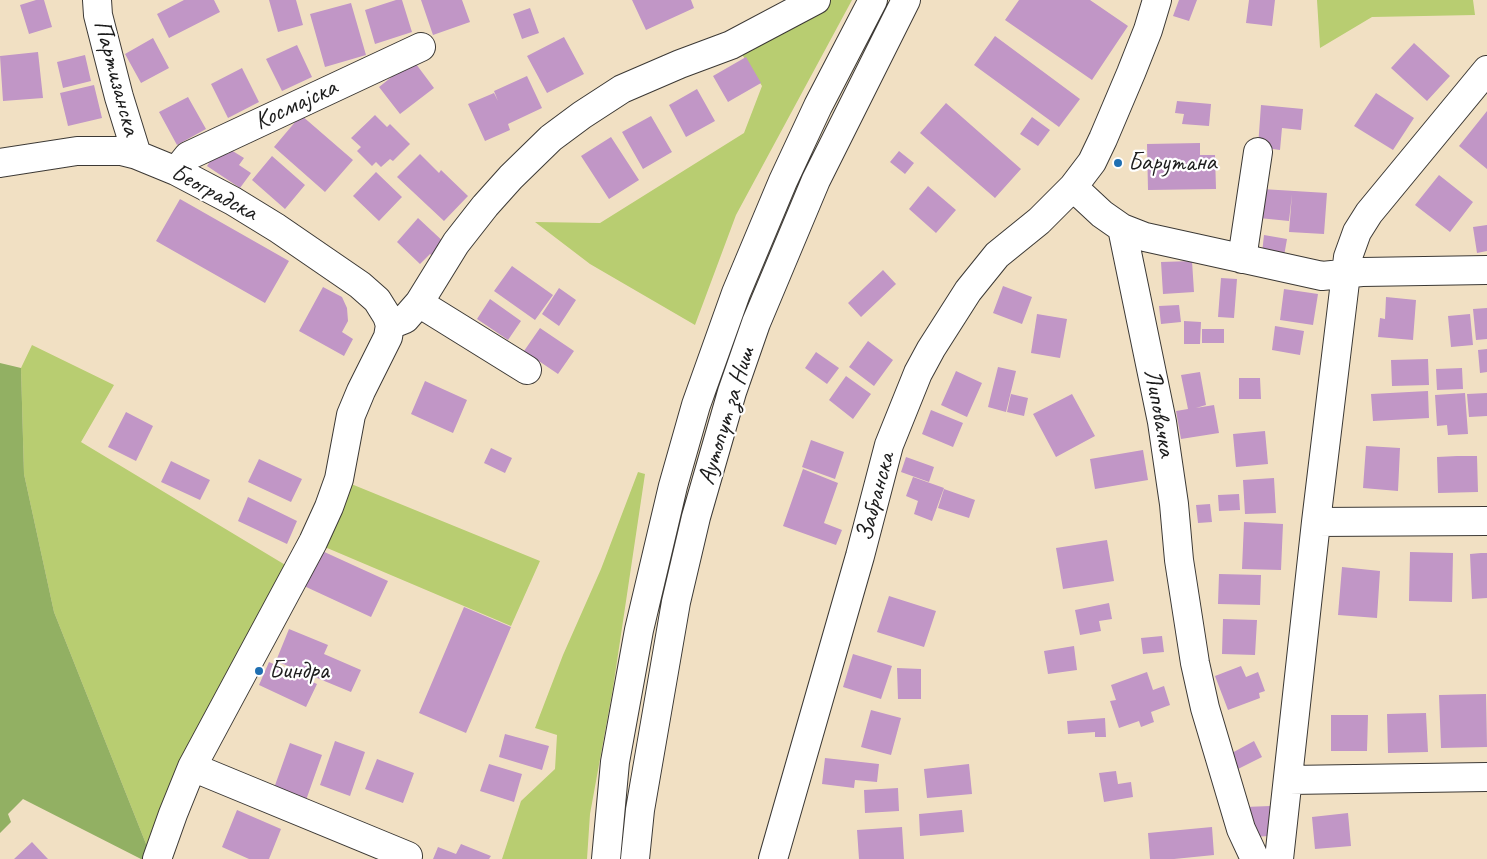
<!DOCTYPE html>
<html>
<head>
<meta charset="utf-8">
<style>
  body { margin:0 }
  canvas { display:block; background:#f1e0c3 }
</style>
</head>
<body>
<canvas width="1487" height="859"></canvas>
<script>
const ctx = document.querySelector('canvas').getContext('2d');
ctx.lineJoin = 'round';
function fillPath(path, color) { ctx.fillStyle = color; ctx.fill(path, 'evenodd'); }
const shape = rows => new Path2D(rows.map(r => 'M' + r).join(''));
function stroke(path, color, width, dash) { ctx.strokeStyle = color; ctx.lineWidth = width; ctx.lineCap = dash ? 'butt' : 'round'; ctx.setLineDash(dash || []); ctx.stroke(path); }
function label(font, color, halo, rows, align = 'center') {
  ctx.font = font + ' Caveat,sans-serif'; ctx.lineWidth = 4.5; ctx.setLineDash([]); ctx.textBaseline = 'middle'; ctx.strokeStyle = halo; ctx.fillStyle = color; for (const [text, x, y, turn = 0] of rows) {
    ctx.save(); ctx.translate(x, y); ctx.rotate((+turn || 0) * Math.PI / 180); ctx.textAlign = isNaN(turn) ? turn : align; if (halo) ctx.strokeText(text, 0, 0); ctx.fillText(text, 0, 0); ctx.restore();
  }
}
fillPath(shape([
  [815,0,852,0,736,215,695,325,590,264,535,222,600,223,744,133,762,86,733,40],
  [1317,0,1473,0,1475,15,1372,17,1320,48],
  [32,345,114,385,81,442,297,572,152,859,54,612,24,474,21,368],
  [638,472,645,474,613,688,590,814,587,859,502,859,521,801,555,769,557,735,535,728,563,655,601,569],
  [339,479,540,561,511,626,313,542]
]), '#b8cd71');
fillPath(shape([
  [0,363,21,368,24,474,54,612,152,859,141,859,23,799,8,814,11,822,0,833]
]), '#92b063');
fillPath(shape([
  [36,0,44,0,52,27,29,34,20,5],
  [184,0,214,0,220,12,169,38,157,14],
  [269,0,296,0,303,25,278,32],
  [396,0,402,0,412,32,375,44,365,10],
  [421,0,462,0,470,22,433,35],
  [632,0,691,0,694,8,646,30],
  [1019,0,1090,0,1128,26,1092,80,1005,20],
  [1179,0,1197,0,1189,21,1173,16],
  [1249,0,1275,0,1272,26,1246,23],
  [351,3,366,55,325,67,310,14],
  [530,8,539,33,522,39,513,14],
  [995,36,1080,99,1059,127,974,65],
  [564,37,584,74,547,93,527,56],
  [153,38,169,68,141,83,125,54],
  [1414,43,1450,76,1427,101,1391,68],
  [297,45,312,77,282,91,266,59],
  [38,52,43,98,3,101,0,56],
  [85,55,91,81,63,88,57,62],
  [746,57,761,83,728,102,713,76],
  [413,60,434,88,400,114,379,87],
  [242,68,259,102,228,118,211,84],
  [527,76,542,108,508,124,510,130,485,141,468,104,494,93,498,101,494,91],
  [94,85,102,118,68,126,60,93],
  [697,89,715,121,686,137,669,105],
  [1376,93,1414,118,1393,150,1354,126],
  [188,97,206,129,177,145,159,112],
  [1177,101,1211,104,1209,126,1182,124,1184,114,1175,113],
  [946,103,1021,169,995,198,920,133],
  [1261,105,1303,109,1301,130,1282,128,1280,150,1258,147],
  [1487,111,1487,169,1459,146],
  [301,115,353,160,325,192,274,147],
  [375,115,387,127,390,124,410,144,393,161,390,159,381,167,376,162,372,166,357,151,361,147,351,138],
  [651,116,672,152,643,169,622,132],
  [1032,117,1050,130,1038,146,1020,134],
  [611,137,639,180,609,199,581,156],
  [1200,143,1200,155,1215,155,1216,189,1148,190,1147,144],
  [219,148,228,154,231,150,244,158,239,165,251,173,240,188,207,166],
  [899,151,914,163,905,174,890,162],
  [420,154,439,173,441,170,468,196,444,221,397,177],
  [272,156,305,185,285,209,252,180],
  [376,172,402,197,379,221,353,196],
  [1439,175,1473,202,1450,232,1415,205],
  [928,186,956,210,936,233,909,209],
  [1262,189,1327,193,1324,234,1289,232,1292,194,1289,221,1259,218],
  [180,199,289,261,265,303,156,241],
  [418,218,447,245,435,258,430,254,420,264,397,242],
  [1487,225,1487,251,1477,253,1473,227],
  [1264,235,1287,239,1284,256,1262,253],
  [1192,261,1194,292,1163,294,1161,262],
  [512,266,553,295,535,320,494,291],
  [883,270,896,284,861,317,848,303],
  [1221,278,1237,279,1234,318,1218,317],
  [1003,286,1032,297,1022,324,993,313],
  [323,287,342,297,347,308,348,321,342,332,353,339,344,356,299,331],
  [559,288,576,300,559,326,542,314],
  [1284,289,1318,294,1313,325,1280,320],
  [1386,297,1416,300,1413,340,1378,337,1380,318,1385,319],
  [490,299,521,321,508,340,477,319],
  [1179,305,1181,322,1161,324,1159,306],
  [1487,308,1487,339,1476,340,1473,309],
  [1037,314,1067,319,1060,358,1031,353],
  [1470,314,1473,345,1451,347,1448,316],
  [1184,321,1201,322,1200,344,1184,344],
  [1275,326,1304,331,1300,355,1272,350],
  [540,328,574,351,558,374,524,351],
  [1202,329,1224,329,1224,343,1202,343],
  [868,341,893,360,874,386,849,367],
  [1487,349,1487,372,1480,373,1478,350],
  [816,352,839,368,827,384,805,368],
  [1428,359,1429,385,1392,386,1391,360],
  [998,367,1016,371,1006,412,988,407],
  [1462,368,1463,389,1437,390,1436,369],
  [956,371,982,383,967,417,941,405],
  [1200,372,1206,405,1196,408,1214,405,1219,433,1181,439,1176,411,1188,409,1181,375],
  [846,376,871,394,853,419,829,400],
  [1239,378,1260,378,1261,399,1239,399],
  [425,381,467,400,453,433,411,414],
  [1428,391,1429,418,1373,421,1371,394],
  [1465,393,1468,434,1448,435,1447,425,1437,426,1435,395],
  [1487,393,1487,416,1469,417,1467,394],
  [1011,394,1028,398,1024,416,1007,412],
  [1072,394,1095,436,1056,457,1033,414],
  [931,410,963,423,953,447,922,434],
  [126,412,153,426,136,461,108,447],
  [1265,431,1268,464,1236,467,1233,434],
  [811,440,844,452,835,479,802,467],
  [1366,446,1400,448,1398,491,1363,488],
  [491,448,512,458,505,473,484,463],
  [1143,450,1148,480,1095,489,1090,459],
  [1457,456,1477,456,1478,492,1438,493,1437,457],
  [906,457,934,467,929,482,901,472],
  [259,459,302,479,291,502,248,482],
  [171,461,210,480,200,500,161,482],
  [803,469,838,483,824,523,842,530,836,545,783,526],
  [913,477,944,488,932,521,914,514,918,501,906,496],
  [1274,478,1276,513,1245,514,1243,480],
  [944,489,975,500,969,518,938,508],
  [1239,494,1240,510,1219,511,1218,495],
  [248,497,297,521,287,544,238,521],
  [1210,504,1212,522,1198,523,1196,505],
  [1244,522,1283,524,1281,570,1242,569],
  [1107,540,1114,581,1063,589,1056,548],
  [320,550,388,581,371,617,304,586],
  [1410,552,1453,553,1452,602,1409,601],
  [1481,553,1487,553,1487,598,1472,599,1470,554],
  [1342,567,1380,571,1377,618,1338,615],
  [1219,574,1261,575,1260,605,1218,604],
  [889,596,936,611,924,647,877,632],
  [1109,603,1112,619,1099,621,1101,631,1080,635,1075,610],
  [464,607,511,627,466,733,419,713],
  [1223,619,1257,620,1255,655,1222,654],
  [289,629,328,645,324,654,361,670,351,692,276,661],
  [1162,636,1164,652,1143,654,1141,638],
  [1074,646,1077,670,1048,674,1044,651],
  [853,654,892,666,881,699,843,687],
  [269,662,317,684,306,707,259,685],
  [1241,666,1246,677,1258,672,1265,691,1259,693,1260,698,1228,710,1215,676],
  [897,668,921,669,921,699,898,699],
  [1147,672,1153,690,1164,686,1170,705,1151,712,1154,722,1141,727,1139,721,1119,728,1110,701,1116,700,1111,685],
  [1486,694,1487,747,1441,748,1439,695],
  [871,710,901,718,891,755,861,747],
  [1426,713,1428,752,1388,753,1387,714],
  [1331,715,1368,715,1367,751,1331,751],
  [1105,718,1106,737,1095,737,1095,732,1068,734,1067,721],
  [505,734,549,746,542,770,499,757],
  [335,741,365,752,350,796,320,785],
  [1254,741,1262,757,1238,769,1230,754],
  [290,743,322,755,305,803,273,791],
  [825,758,879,764,877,782,855,780,854,788,822,784],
  [377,759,414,773,403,803,365,789],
  [489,764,522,774,514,802,480,791],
  [969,764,972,794,927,798,924,769],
  [1116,771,1118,784,1131,782,1133,797,1104,802,1099,773],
  [898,788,899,811,865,813,864,790],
  [1270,806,1269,836,1253,837,1245,807],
  [237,810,281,829,269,859,249,859,222,847],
  [962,810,964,832,920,836,919,814],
  [1348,813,1351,846,1315,849,1312,817],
  [902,827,904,859,859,859,857,830],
  [1212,827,1214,855,1174,859,1150,859,1148,833],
  [32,842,48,859,14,859],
  [461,844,491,856,489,859,433,859,438,847,456,854]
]), '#c196c6');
const minor = shape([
  [97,0,98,15,119,97,137,155],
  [0,163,77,151,121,151,137,155,176,171,233,201,277,228,360,285,377,300,387,316,390,325],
  [176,171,188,156,421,47],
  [1073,187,1102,214,1122,228,1162,422,1174,504,1179,560,1195,663,1205,708,1241,829,1255,859],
  [1122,228,1145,237,1322,276,1362,272,1487,270],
  [1242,259,1258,152],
  [419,303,527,370],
  [390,325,405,319,419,303,456,243,485,206,511,177,551,138,582,115,622,89,680,64,731,45,816,0],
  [1316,522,1487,521],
  [192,767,408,856],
  [1289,780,1487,777],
  [157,859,173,814,192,767,313,542,329,507,339,479,351,415,361,391,388,337,390,325],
  [773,859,860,556,889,445,918,373,931,349,968,291,997,255,1039,221,1073,187,1092,162,1103,139,1131,73,1148,30,1157,0],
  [1279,859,1316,522,1348,257,1357,232,1369,213,1487,70]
]);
const highway = shape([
  [606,859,615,762,639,630,673,486,696,405,736,293,783,181,818,106,873,0],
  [635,859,640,810,676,602,696,517,732,392,756,323,816,180,906,0]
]);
stroke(minor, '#3c3935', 30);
stroke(highway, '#3c3935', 30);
stroke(minor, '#fff', 28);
stroke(highway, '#fff', 28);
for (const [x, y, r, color] of [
  [1118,163,5,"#1f6fb2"],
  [259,671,5,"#1f6fb2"]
]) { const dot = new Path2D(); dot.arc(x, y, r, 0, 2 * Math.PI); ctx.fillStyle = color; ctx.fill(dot); stroke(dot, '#fff', 2); }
label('25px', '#1c1c1c', '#fff', [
  ["Партизанска",116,78,75],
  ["Космајска",296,105,-25],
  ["Београдска",214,193,28],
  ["Липовачка",1159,413,80],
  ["Аутопут за Ниш",727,416,-73],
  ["Забранска",876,497,-75]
]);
label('25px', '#1c1c1c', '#fff', [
  ["Барутана",1128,163],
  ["Биндра",269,671]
], 'left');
</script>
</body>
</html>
